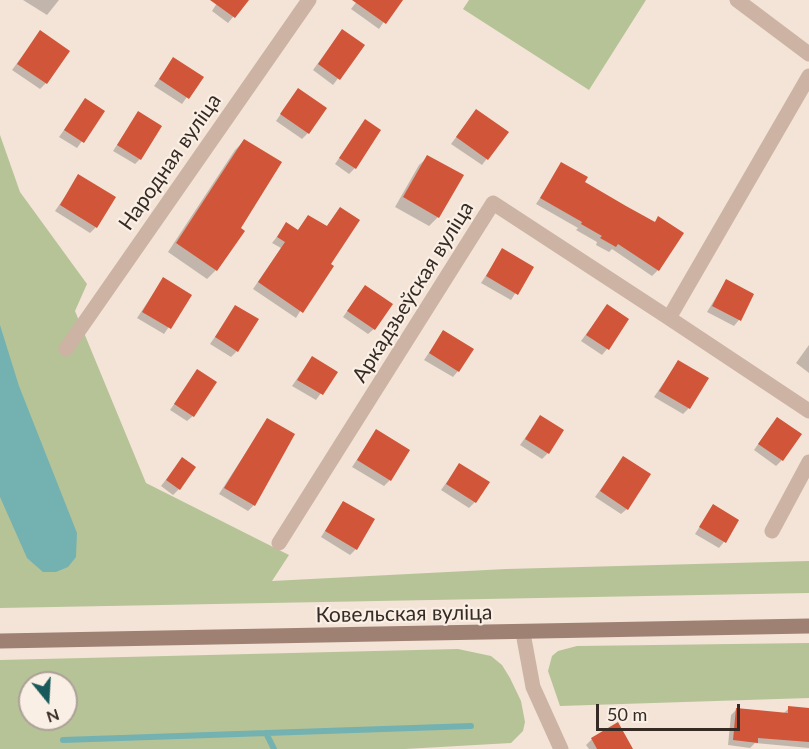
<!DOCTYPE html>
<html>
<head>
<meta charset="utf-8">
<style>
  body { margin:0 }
  #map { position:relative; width:809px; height:749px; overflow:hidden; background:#f3e4d7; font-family:Lato,sans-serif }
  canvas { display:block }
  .north { position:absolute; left:18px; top:671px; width:60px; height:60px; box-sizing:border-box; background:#faefe4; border:2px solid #aca098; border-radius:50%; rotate:162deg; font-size:16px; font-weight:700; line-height:24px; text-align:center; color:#362a25 }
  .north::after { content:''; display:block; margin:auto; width:21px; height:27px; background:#185a5b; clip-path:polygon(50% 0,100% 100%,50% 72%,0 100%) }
  .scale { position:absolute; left:596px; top:704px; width:144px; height:27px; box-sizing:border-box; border:3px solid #362a25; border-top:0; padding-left:8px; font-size:18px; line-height:21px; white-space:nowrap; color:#362a25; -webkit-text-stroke:4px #faefe4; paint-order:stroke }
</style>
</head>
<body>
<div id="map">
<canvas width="809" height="749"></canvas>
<div class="north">N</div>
<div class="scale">50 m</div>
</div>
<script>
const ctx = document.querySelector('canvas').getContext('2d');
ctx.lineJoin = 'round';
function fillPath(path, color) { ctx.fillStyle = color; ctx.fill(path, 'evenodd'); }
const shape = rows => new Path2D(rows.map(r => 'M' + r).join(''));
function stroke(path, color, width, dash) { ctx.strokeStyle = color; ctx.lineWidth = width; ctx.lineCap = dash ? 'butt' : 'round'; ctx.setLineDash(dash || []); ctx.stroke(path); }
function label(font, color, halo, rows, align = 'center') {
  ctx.font = font + ' Lato,sans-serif'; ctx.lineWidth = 4.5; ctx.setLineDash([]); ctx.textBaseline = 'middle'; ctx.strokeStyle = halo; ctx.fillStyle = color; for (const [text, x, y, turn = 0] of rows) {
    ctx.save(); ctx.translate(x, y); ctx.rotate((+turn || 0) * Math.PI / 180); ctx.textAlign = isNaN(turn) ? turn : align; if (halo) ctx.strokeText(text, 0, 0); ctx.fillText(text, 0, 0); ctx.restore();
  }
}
fillPath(shape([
  [469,0,646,0,589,90,463,9],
  [0,135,20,192,87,284,75,311,146,483,289,555,272,581,506,569,809,561,809,593,0,608],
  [809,643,809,698,560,706,548,671,552,656,558,651,577,646],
  [458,649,491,656,502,665,510,678,521,701,525,722,523,731,511,743,405,749,0,749,0,660],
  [30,683,66,683,66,719,30,719]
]), '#b6c397');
fillPath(shape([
  [0,325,19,386,77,533,76,557,68,567,56,572,43,572,27,558,0,497]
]), '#74b2b1');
fillPath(shape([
  [23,0,59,0,47,15],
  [219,0,247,0,228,23,212,11],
  [358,0,399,0,379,29,351,9],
  [40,32,46,83,40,89,12,70],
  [337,37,363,45,333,85,313,70],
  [173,59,201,77,182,104,154,86],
  [293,96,308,133,302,139,276,121],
  [85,100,103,112,77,148,59,137],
  [138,113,140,159,135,164,113,151],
  [471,117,507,132,482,165,451,144],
  [365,121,355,168,349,174,335,164],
  [244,141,239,228,216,270,207,279,168,252,235,150],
  [428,157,438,217,429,226,395,207,419,165],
  [562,164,583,182,654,223,659,218,658,270,652,276,612,249,609,252,596,245,597,242,576,230,578,228,536,204],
  [79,176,96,227,90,233,55,211],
  [340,209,328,265,296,318,253,289,281,248,272,243,287,224,297,231,308,217,326,227],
  [503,250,532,267,511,300,481,283],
  [163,279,190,296,164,334,137,318],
  [726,281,739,320,734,326,707,312],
  [360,293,374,329,368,334,343,317],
  [236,306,237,351,231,357,210,344],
  [607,306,607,349,602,355,581,341],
  [443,332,458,371,453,377,424,360],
  [809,345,809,373,796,363],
  [312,357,336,372,316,400,292,386],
  [678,362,689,408,683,414,654,397],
  [197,371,193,416,187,421,170,410],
  [540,417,548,453,542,459,520,445],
  [267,420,254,505,248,511,219,494],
  [772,424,782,460,776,466,754,450],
  [376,431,390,480,384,486,352,467],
  [623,458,627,509,621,514,595,497],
  [182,459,179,489,173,495,161,486],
  [459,465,475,502,469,508,441,490],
  [343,502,356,549,350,555,321,537],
  [713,506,724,542,719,548,695,534],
  [789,708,809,710,809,748,755,743,750,748,728,745,731,715,737,709,783,714],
  [592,739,632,749,589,749,586,745]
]), '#0003');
stroke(shape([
  [266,733,274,749],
  [63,740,471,726]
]), '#74b2b1', 6);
fillPath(shape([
  [210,0,249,0,235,18],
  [352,0,403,0,386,24],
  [342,29,365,45,340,80,318,64],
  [40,30,70,51,47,84,17,64],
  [173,57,204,77,189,99,159,79],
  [298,88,327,108,309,134,280,114],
  [85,98,105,111,84,143,64,130],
  [476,109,509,132,488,160,456,137],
  [138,111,162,126,141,160,117,145],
  [365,119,381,130,356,169,339,158],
  [244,139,282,162,241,228,245,231,217,271,176,243],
  [427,155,464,175,439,218,403,197],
  [561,162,588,177,585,182,626,206,655,222,658,216,684,233,659,271,618,244,616,247,600,238,602,236,581,224,582,222,540,198],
  [78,174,116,197,97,228,60,205],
  [340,207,360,220,331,264,334,266,303,313,258,282,285,242,277,237,286,222,298,230,308,215,327,226],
  [502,248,534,267,518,295,486,276],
  [163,277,192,295,171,329,142,312],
  [726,279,754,294,741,321,712,306],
  [365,285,393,304,375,330,347,311],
  [607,304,629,319,609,350,586,335],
  [235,305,259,319,238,352,215,337],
  [443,330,474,349,459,372,429,353],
  [312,356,338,372,323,395,297,380],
  [678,360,709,378,690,409,659,391],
  [197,369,217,382,194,417,174,404],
  [540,415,564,430,549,454,525,439],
  [777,417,802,434,783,461,758,444],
  [267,418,295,434,255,506,224,488],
  [376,429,410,450,391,481,357,460],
  [623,456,651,474,628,510,600,491],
  [182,457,196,467,180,490,166,480],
  [459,463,490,482,476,503,446,484],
  [343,501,375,519,357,550,325,531],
  [713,504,739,520,726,543,699,527],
  [788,706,809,708,809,742,758,738,758,743,733,740,736,708,788,713],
  [618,722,633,749,597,749,591,738]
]), '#d05539');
stroke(shape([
  [669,318,809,411],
  [66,349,309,0],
  [772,531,809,462],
  [279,543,493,203,669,318,809,76],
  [523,633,533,687,561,749]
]), '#ccb3a3', 15);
stroke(shape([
  [737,0,809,54]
]), '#ccb3a3', 15);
stroke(shape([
  [0,641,809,626]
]), '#9f8174', 15);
label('21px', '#362a25', '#faefe4', [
  ["Народная вуліца",170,162,-55],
  ["Аркадзьеўская вуліца",413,292,-58],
  ["Ковельская вуліца",404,614,-1]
]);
</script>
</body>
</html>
